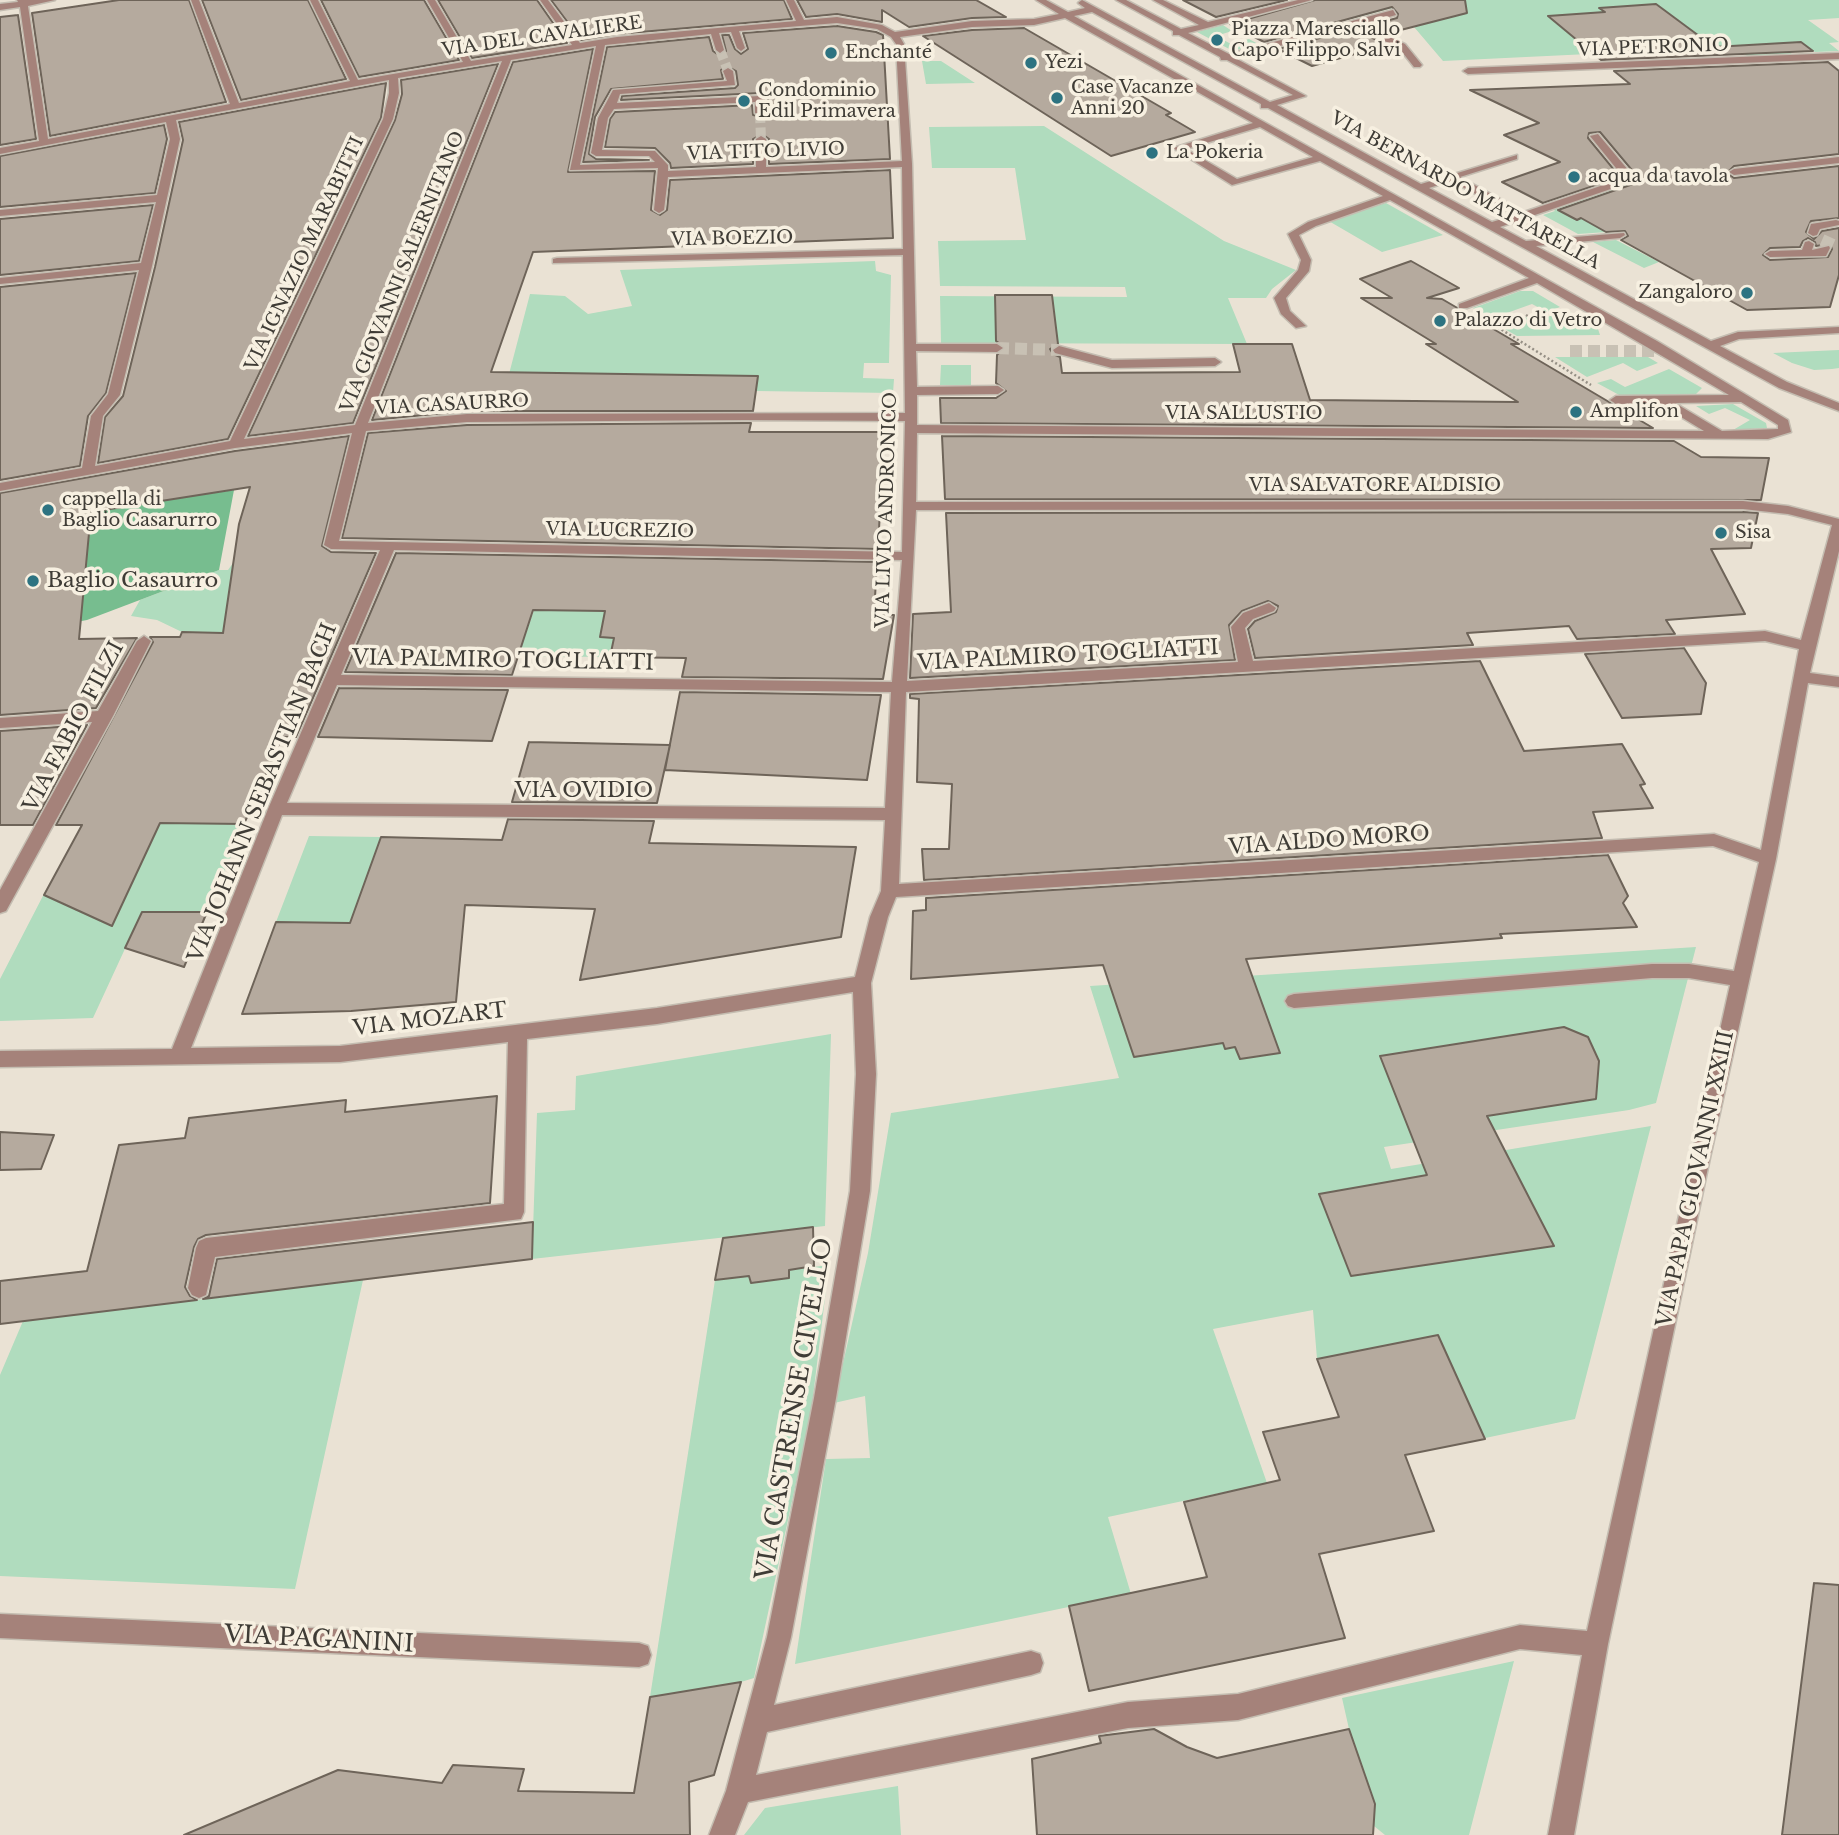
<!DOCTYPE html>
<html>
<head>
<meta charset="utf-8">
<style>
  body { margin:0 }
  canvas { display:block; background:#eae2d4 }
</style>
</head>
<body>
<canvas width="1839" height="1835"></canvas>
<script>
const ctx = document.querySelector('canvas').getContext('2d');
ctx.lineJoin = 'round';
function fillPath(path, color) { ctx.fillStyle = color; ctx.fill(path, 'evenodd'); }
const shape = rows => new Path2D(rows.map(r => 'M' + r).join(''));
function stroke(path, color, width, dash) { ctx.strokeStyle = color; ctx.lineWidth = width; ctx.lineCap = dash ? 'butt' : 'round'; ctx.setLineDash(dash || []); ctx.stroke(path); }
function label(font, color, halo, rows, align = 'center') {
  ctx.font = font + ' "Libre Baskerville",serif'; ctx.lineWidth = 7; ctx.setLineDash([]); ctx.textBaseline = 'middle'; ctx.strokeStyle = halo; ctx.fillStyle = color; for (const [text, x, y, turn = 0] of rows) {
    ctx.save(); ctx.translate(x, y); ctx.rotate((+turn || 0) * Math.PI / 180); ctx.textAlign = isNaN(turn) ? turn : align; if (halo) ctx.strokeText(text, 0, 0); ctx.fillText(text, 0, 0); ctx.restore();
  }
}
fillPath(shape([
  [1310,0,1839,0,1839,18,1808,20,1839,42,1829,43,1839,51,1815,52,1801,42,1780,44,1792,54,1747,56,1734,47,1443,61,1397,7,1351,19],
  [1223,25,1232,31,1216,36,1231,44,1249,39,1258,44,1233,51,1197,32],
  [922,61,941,61,975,83,926,84],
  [1044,126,1224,241,1296,270,1272,289,1266,298,1228,298,1247,344,941,343,940,296,1127,297,1125,287,940,286,938,241,1026,240,1015,168,932,168,929,127],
  [1643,181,1680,227,1578,234,1543,215,1555,211,1553,209,1619,186],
  [1386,203,1443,235,1382,252,1327,220],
  [1616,240,1659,262,1644,268,1593,242],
  [875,261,876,271,891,275,889,363,864,363,863,378,894,379,893,393,756,391,509,374,530,294,565,296,588,314,632,306,620,270],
  [1520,291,1533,291,1560,307,1547,312,1532,304,1490,319,1473,308],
  [1566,310,1598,329,1600,335,1517,336,1496,324,1522,315,1534,322],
  [1839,350,1839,368,1832,369,1814,370,1792,363,1773,353],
  [1555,357,1648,357,1658,363,1637,371,1623,363,1587,377],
  [941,365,971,365,971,385,940,385],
  [1669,369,1702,388,1695,395,1621,396,1597,383,1611,379,1625,387],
  [1733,404,1766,423,1767,428,1733,430,1750,420,1725,408,1709,414,1696,406],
  [280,543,260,633,182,632,157,620,131,616,140,600,219,570,228,570,233,563],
  [534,610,606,611,600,636,614,638,610,657,518,656],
  [161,822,245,824,207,912,142,912,93,1018,0,1021,0,979,46,890,54,890,112,925],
  [309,836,381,837,350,923,276,922],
  [1696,947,1656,1103,1629,1110,1384,1147,1391,1169,1651,1126,1575,1419,1405,1455,1317,1359,1313,1310,1213,1329,1267,1483,1108,1517,1131,1594,795,1664,826,1459,870,1458,865,1396,834,1403,868,1253,891,1113,1119,1078,1090,986],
  [831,1034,825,1226,532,1259,537,1113,575,1110,576,1076],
  [829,1265,811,1413,754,1678,741,1682,650,1697,715,1280,749,1276,751,1283,789,1278,789,1270],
  [363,1280,295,1589,0,1576,0,1375,23,1321],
  [1514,1661,1469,1835,1385,1835,1374,1826,1375,1804,1349,1729,1342,1698],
  [898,1786,901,1835,744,1835,765,1808]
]), '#b0dcbe');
fillPath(shape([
  [234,490,219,570,87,620,55,626,74,514]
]), '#77bd8f');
const building = shape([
  [119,0,189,0,226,102,50,136,32,13,119,0],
  [202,0,308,0,346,79,241,100,202,0],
  [321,0,424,0,459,60,359,77,321,0],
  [438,0,537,0,567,43,472,58,438,0],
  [551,0,784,0,792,19,617,34,581,40,551,0],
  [797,0,976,0,1006,17,972,18,909,27,882,10,882,22,837,14,806,17,797,0],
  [1183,0,1287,0,1216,17,1183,0],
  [1315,0,1465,0,1467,13,1389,33,1371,25,1397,18,1398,14,1392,7,1264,42,1230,24,1315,0],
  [1656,4,1714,47,1801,42,1813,51,1601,60,1548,16,1605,12,1599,8,1656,4],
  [18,15,36,139,0,145,0,17,18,15],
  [837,26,876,32,883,35,890,159,769,164,769,139,762,134,753,139,753,164,671,168,670,163,655,148,605,147,610,119,615,112,752,105,753,115,764,117,768,99,760,93,621,100,622,96,735,88,738,85,736,71,727,66,721,70,723,79,611,89,595,117,589,154,596,159,649,160,583,162,607,47,709,37,713,51,720,56,726,51,722,35,729,35,735,49,741,54,748,49,743,33,837,26],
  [1024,28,1171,113,1166,115,1195,132,1111,156,923,36,972,30,1024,28],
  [1354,29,1387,45,1312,66,1278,49,1354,29],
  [593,49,568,172,655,171,651,210,660,215,667,210,670,180,890,170,893,238,533,252,491,372,758,376,753,411,467,411,372,420,513,62,593,49],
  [1828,62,1839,71,1839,154,1734,166,1727,173,1734,178,1839,166,1839,218,1811,221,1806,232,1814,239,1822,231,1839,228,1839,275,1830,307,1747,310,1621,240,1628,236,1625,231,1606,232,1581,218,1577,220,1558,210,1636,183,1636,175,1600,132,1589,133,1588,138,1620,177,1543,203,1502,182,1560,162,1504,135,1539,123,1470,90,1630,84,1614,71,1828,62],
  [1808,238,1815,242,1816,246,1830,244,1832,249,1828,257,1770,260,1763,255,1770,248,1800,247,1803,241,1808,238],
  [498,64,353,423,248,436,395,120,402,94,401,80,498,64],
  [386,83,381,118,228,439,98,463,105,417,123,396,155,267,183,140,179,122,386,83],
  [164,125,167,139,155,193,0,207,0,156,164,125],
  [153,205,139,261,0,275,0,219,153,205],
  [1411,261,1459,288,1427,298,1442,299,1519,344,1511,344,1653,428,941,423,940,398,996,398,1006,391,996,383,997,355,1005,347,996,341,995,295,1052,295,1058,344,1050,349,1053,354,1060,357,1062,373,1240,372,1233,344,1292,344,1310,400,1518,402,1426,344,1436,344,1361,298,1392,298,1360,279,1411,261],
  [136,273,106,393,88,416,80,466,0,480,0,287,136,273],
  [745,423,751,423,749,432,884,432,878,549,342,538,368,433,467,425,745,423],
  [349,436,322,546,331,552,376,553,296,737,282,737,244,824,160,823,112,926,44,895,82,825,56,825,153,642,150,637,180,637,182,632,223,633,239,524,250,487,91,512,79,639,137,638,96,708,0,715,0,493,235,451,349,436],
  [942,436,1674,441,1701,457,1769,458,1761,500,945,499,942,436],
  [1743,512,1758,513,1751,548,1711,549,1745,614,1666,620,1675,634,1577,639,1569,626,1467,633,1473,645,1255,658,1248,629,1255,621,1276,612,1278,606,1268,601,1242,611,1229,625,1235,660,910,678,913,614,951,612,946,513,1743,512],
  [396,553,877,562,874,615,894,615,883,679,682,677,686,658,610,657,614,638,600,637,605,611,533,610,512,675,345,672,396,553],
  [1684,648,1706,683,1701,714,1622,718,1585,654,1684,648],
  [1480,661,1524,751,1622,744,1645,784,1640,785,1653,808,1593,812,1602,838,924,880,922,849,949,849,952,784,917,782,919,699,910,698,910,694,1480,661],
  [339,688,508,690,492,741,318,737,339,688],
  [680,692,881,695,867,780,665,770,680,692],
  [87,725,33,825,0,825,0,731,87,725],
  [529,742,670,745,657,803,512,802,529,742],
  [508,819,654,821,649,843,856,847,841,937,580,980,595,909,465,905,456,1002,351,1011,242,1014,276,922,350,923,381,837,502,840,508,819],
  [1608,855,1628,896,1623,903,1637,927,1500,934,1502,938,1246,959,1280,1053,1240,1059,1235,1047,1225,1049,1223,1043,1134,1057,1103,965,911,979,913,911,926,910,926,898,1608,855],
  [142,912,207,912,184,967,125,948,142,912],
  [1564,1027,1588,1037,1599,1061,1596,1099,1487,1116,1554,1246,1351,1276,1319,1194,1427,1175,1380,1056,1564,1027],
  [497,1096,490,1203,206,1235,198,1239,194,1247,185,1287,190,1296,197,1300,0,1324,0,1281,87,1271,119,1145,185,1138,189,1118,346,1100,345,1112,497,1096],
  [0,1132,54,1135,41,1169,0,1170,0,1132],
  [533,1222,532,1259,203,1299,209,1296,217,1259,533,1222],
  [813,1227,814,1266,789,1270,789,1278,751,1283,749,1276,715,1280,723,1238,813,1227],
  [1438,1335,1485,1439,1405,1455,1434,1531,1319,1554,1345,1638,1089,1691,1069,1606,1207,1577,1184,1502,1280,1480,1263,1432,1339,1417,1317,1359,1438,1335],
  [1814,1583,1839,1585,1839,1835,1782,1835,1814,1583],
  [741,1682,714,1775,689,1782,690,1835,184,1835,338,1770,442,1783,453,1765,524,1769,518,1791,634,1793,650,1697,741,1682],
  [1154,1729,1187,1747,1217,1758,1349,1729,1375,1804,1373,1835,1037,1835,1032,1759,1101,1743,1099,1736,1154,1729]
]);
fillPath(building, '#b5aa9e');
stroke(building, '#6e6459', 2);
stroke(shape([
  [720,50,728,71],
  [760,113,761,139]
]), '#c8c1b4', 10, [10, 4.5]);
stroke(shape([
  [1825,248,1830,237],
  [997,348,1059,350],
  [1570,351,1665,351]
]), '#c8c1b4', 12, [12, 6]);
const minor = shape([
  [17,0,55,0,28,6,48,139,230,104,191,0,199,0,239,103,350,81,310,0,318,0,358,80,463,62,427,0,435,0,471,61,572,45,540,0,548,0,580,43,617,37,796,21,786,0,794,0,804,20,837,17,882,25,895,32,972,21,1034,19,1059,14,1036,0,1046,0,1068,12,1085,8,1078,3,1082,0,1270,102,1293,95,1227,60,1221,60,1220,57,1179,35,1173,35,1173,31,1116,0,1126,0,1181,29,1199,25,1153,0,1163,0,1208,22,1298,0,1312,0,1188,33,1229,54,1393,10,1396,15,1363,24,1405,44,1422,65,1420,67,1414,67,1399,48,1354,26,1235,58,1306,96,1277,105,1421,184,1517,155,1517,159,1460,177,1524,212,1624,178,1590,136,1598,134,1634,177,1634,181,1500,227,1526,241,1624,233,1625,235,1620,238,1536,246,1711,341,1738,332,1839,327,1839,333,1739,339,1720,346,1787,382,1839,403,1839,411,1779,388,1268,108,1261,108,1261,104,1092,12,1074,16,1657,341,1788,420,1791,432,1768,439,917,433,916,502,1743,501,1788,506,1839,519,1839,551,1810,673,1839,677,1839,687,1808,683,1776,859,1710,1158,1608,1644,1574,1835,1548,1835,1582,1655,1520,1649,1238,1720,1128,1728,748,1802,735,1835,709,1835,726,1791,767,1637,814,1398,850,1191,856,1074,853,992,657,1024,527,1039,524,1212,521,1219,215,1257,206,1295,199,1298,192,1295,188,1288,196,1248,199,1241,206,1238,504,1204,508,1042,340,1062,0,1067,0,1051,172,1049,268,809,380,550,331,549,324,545,352,433,235,448,0,491,0,483,82,468,91,416,108,394,139,270,0,284,0,278,141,263,156,202,0,216,0,210,157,195,170,139,166,122,0,154,0,148,39,141,20,7,0,10,0,4,18,2,17,0],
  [1065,18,1253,123,1173,148,1232,185,1320,161,1383,196,1308,222,1288,234,1301,260,1298,270,1274,298,1281,314,1296,328,1306,326,1290,311,1286,298,1309,271,1311,260,1299,235,1316,226,1390,200,1529,278,1459,304,1459,308,1467,308,1537,283,1729,395,1616,396,1610,400,1616,404,1658,403,1704,431,917,425,917,395,998,394,1004,390,998,386,917,387,916,351,997,352,1003,348,997,344,916,344,912,164,904,44,900,37,972,27,1034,25,1065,18],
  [837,23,877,29,891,37,896,44,902,161,766,167,766,139,761,136,756,139,756,167,668,171,668,165,655,151,602,150,608,118,614,109,755,102,755,113,763,115,765,99,760,96,617,103,620,94,735,85,733,71,728,68,723,71,727,81,613,90,598,118,591,153,596,156,649,156,655,162,580,165,605,45,711,34,716,50,720,53,724,50,719,33,731,32,737,48,741,51,745,48,739,31,837,23],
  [596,46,570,170,658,168,654,210,659,213,664,210,668,177,902,167,903,249,557,258,553,259,553,263,903,255,905,413,467,414,368,423,511,60,596,46],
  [502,61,355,425,244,439,393,119,399,93,398,78,502,61],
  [389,80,389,93,383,119,230,441,95,466,103,416,120,395,152,266,180,139,176,120,389,80],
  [1260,127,1313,157,1237,179,1186,149,1260,127],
  [1451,181,1515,215,1492,222,1429,188,1451,181],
  [1741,402,1778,425,1778,429,1722,431,1675,403,1741,402],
  [745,420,905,421,902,552,339,541,366,431,467,422,745,420],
  [1743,509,1788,514,1832,525,1801,640,1765,631,1253,661,1245,628,1253,619,1274,611,1276,608,1269,603,1243,613,1231,627,1238,662,907,681,916,510,1743,509],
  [394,550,902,560,892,682,341,675,394,550],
  [1765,641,1799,649,1761,850,1714,834,899,884,906,692,1765,641],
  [337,685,891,692,885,808,287,803,337,685],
  [282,815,885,820,881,891,870,917,855,977,657,1008,340,1046,191,1048,282,815],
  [1713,846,1759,862,1734,971,1689,964,1652,964,1294,994,1288,996,1285,1001,1288,1006,1294,1008,1652,978,1689,978,1730,985,1587,1631,1520,1625,1238,1694,1128,1702,756,1775,767,1732,1031,1675,1040,1672,1043,1663,1040,1654,1031,1651,774,1705,791,1637,836,1398,870,1191,876,1074,871,983,888,917,896,897,1713,846],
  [1839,53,1839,59,1468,74,1463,71,1468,68,1839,53],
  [1839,157,1839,163,1734,175,1729,172,1734,169,1839,157],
  [1836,220,1839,221,1839,225,1820,229,1817,235,1813,236,1808,233,1811,224,1836,220],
  [1809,241,1814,244,1812,250,1829,246,1830,248,1826,256,1770,257,1765,254,1770,251,1802,250,1805,242,1809,241],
  [1059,346,1112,360,1215,358,1221,362,1215,366,1112,368,1055,353,1053,350,1059,346],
  [144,636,151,641,113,716,6,911,0,913,0,890,92,722,0,728,0,718,98,711,137,641,144,636],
  [0,1614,639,1643,648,1646,651,1655,648,1664,639,1667,0,1638,0,1614]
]);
stroke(minor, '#c4bdb1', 3);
stroke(shape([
  [1526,315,1534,320,1543,317],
  [1494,325,1591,385]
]), '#969086', 2.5, [2, 2.5]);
fillPath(minor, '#a5827a');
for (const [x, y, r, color] of [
  [1217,40,7,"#2d7381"],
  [831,53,7,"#2d7381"],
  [1031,63,7,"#2d7381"],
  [1057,98,7,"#2d7381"],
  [744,101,7,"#2d7381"],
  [1152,153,7,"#2d7381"],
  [1574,177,7,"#2d7381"],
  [1747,293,7,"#2d7381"],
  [1440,321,7,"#2d7381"],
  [1576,412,7,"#2d7381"],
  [48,510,7,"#2d7381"],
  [1721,533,7,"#2d7381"],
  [33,581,7,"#2d7381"]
]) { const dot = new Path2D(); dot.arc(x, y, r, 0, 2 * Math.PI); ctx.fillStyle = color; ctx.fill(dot); stroke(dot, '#f7f0e1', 2.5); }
label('18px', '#3f3c36', '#f7f0e1', [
  ["Piazza Maresciallo",1231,30],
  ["Capo Filippo Salvi",1231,51],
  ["Enchanté",845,53],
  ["Yezi",1045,63],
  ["Case Vacanze",1071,88],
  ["Anni 20",1071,109],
  ["Condominio",758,91],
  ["Edil Primavera",758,112],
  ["La Pokeria",1166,153],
  ["acqua da tavola",1588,177],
  ["Zangaloro",1733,293,"right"],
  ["Palazzo di Vetro",1454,321],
  ["Amplifon",1590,412],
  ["cappella di",62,500],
  ["Baglio Casarurro",62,521],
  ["Sisa",1735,533]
], 'left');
label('18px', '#3f3c36', '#f7f0e1', [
  ["VIA DEL CAVALIERE",542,37,-8],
  ["VIA PETRONIO",1653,48,-2],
  ["VIA TITO LIVIO",766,152,-2],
  ["VIA BERNARDO MATTARELLA",1465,191,29],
  ["VIA BOEZIO",732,239,-1],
  ["VIA IGNAZIO MARABITTI",305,254,-65],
  ["VIA GIOVANNI SALERNITANO",403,272,-68],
  ["VIA CASAURRO",452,405,-3],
  ["VIA SALLUSTIO",1244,414],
  ["VIA SALVATORE ALDISIO",1375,486],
  ["VIA LIVIO ANDRONICO",887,510,-88],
  ["VIA LUCREZIO",620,531,1]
]);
label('21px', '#3f3c36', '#f7f0e1', [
  ["Baglio Casaurro",47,581]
], 'left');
label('21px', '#3f3c36', '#f7f0e1', [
  ["VIA PALMIRO TOGLIATTI",1068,656,-3],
  ["VIA PALMIRO TOGLIATTI",503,661,1],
  ["VIA FABIO FILZI",74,727,-62],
  ["VIA OVIDIO",584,791],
  ["VIA JOHANN SEBASTIAN BACH",263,793,-68],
  ["VIA ALDO MORO",1329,841,-4],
  ["VIA MOZART",430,1020,-7],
  ["VIA PAPA GIOVANNI XXIII",1696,1179,-78]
]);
label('24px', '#3f3c36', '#f7f0e1', [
  ["VIA CASTRENSE CIVELLO",795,1409,-80],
  ["VIA PAGANINI",319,1640,3]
]);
</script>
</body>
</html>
